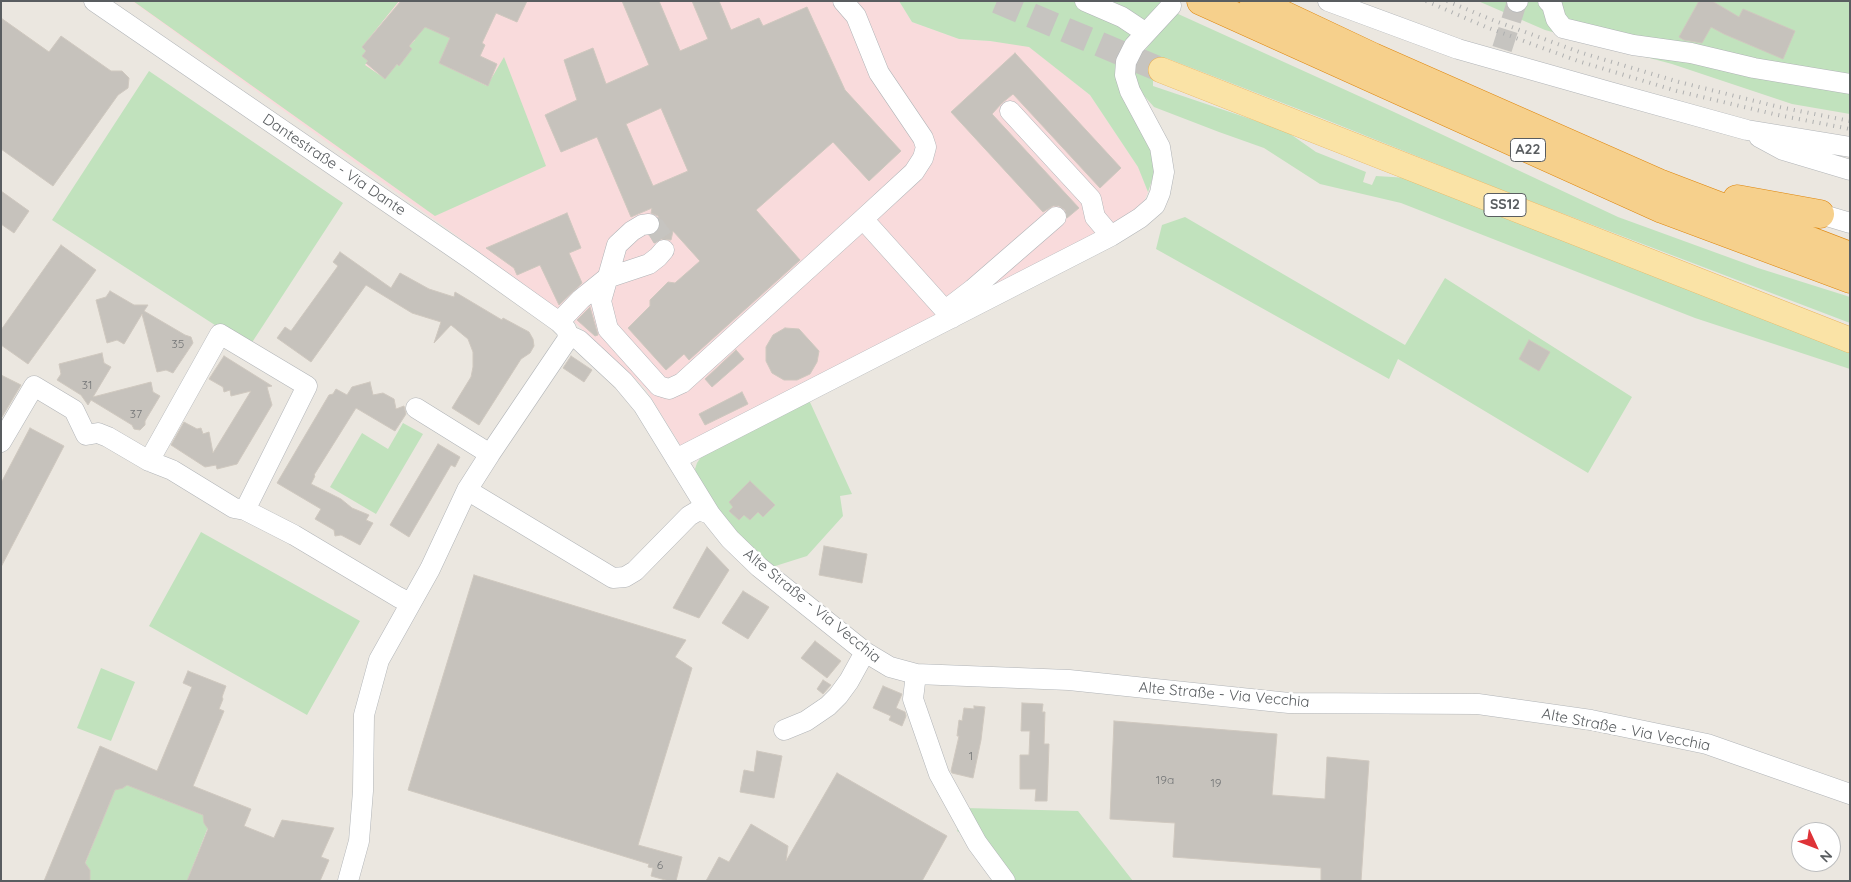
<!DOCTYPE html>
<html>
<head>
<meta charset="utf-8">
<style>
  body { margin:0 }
  #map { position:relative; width:1851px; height:882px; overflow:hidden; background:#ebe7e0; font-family:Quicksand,sans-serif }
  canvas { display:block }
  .frame { position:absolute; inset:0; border:2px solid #595d60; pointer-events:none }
  .north { position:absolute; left:1791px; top:822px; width:50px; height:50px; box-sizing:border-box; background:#fff; border:1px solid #bdbebf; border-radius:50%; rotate:133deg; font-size:14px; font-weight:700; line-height:20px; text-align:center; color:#595d60 }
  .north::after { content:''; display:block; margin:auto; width:18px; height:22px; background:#de3338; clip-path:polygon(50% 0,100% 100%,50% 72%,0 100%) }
</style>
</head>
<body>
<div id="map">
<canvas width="1851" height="882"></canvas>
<div class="frame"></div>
<div class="north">N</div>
</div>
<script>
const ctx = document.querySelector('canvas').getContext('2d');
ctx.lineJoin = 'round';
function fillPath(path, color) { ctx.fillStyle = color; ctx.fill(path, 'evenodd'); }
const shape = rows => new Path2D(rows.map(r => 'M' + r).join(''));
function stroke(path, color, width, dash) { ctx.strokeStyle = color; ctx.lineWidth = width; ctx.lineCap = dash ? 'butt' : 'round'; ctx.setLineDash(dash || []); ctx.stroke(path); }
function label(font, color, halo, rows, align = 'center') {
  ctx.font = font + ' Quicksand,sans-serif'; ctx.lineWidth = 5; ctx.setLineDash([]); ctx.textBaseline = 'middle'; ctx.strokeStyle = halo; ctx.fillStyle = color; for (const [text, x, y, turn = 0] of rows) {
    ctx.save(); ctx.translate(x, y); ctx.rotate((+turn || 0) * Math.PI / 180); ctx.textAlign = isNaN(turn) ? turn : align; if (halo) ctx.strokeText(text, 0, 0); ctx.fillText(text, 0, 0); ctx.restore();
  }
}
fillPath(shape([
  [132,1,899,1,912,22,959,39,990,41,1029,46,1090,95,1138,167,1148,192,1141,208,1116,225,682,448,645,388,569,317]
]), '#f9dbdc');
fillPath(shape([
  [133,1,399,1,362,47,366,51,362,56,368,61,365,65,384,78,397,64,399,66,412,49,409,46,415,40,408,34,417,23,450,38,439,63,487,86,504,57,546,166,435,216],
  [899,1,1164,1,1123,53,1157,165,1148,192,1138,167,1090,95,1029,47,990,41,959,39,912,22],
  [1478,1,1850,1,1850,114,1792,104,1672,64,1545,30],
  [1176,13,1394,112,1618,217,1758,268,1850,297,1850,323,1509,193,1319,117,1166,58,1153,68,1153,86,1286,131,1316,152,1366,172,1363,182,1372,185,1376,176,1409,178,1850,351,1850,369,1695,318,1401,203,1320,184,1264,148,1219,132,1154,107,1139,90,1134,74,1136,61],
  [149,71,343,203,249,347,52,220],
  [1185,217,1405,345,1445,278,1632,397,1588,473,1398,359,1389,379,1156,249,1162,225],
  [809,400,852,494,840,496,843,516,807,556,769,568,730,530,700,487,695,469,697,463,701,457],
  [403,423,423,434,376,514,330,487,362,433,388,449],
  [201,532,360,621,307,715,149,626],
  [101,668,135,682,111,741,77,728],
  [126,784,205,816,208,827,187,881,93,881,86,878,90,873,90,870,85,864,116,787,123,788],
  [966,808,1078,811,1133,881,999,881,965,835,957,831]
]), '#c1e2bd');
const building = shape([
  [401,1,527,1,517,22,496,13,482,43,485,45,480,56,497,64,488,86,439,63,450,38,425,27,409,46,412,49,399,66,397,64,385,79,366,63,368,61,362,56,366,51,362,47,401,1],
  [622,1,659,1,680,51,708,39,692,1,719,1,731,30,759,18,763,26,807,7,845,90,901,151,869,181,833,142,756,210,800,260,689,360,684,354,666,370,628,328,650,306,650,300,668,282,675,283,700,261,673,231,671,240,661,239,654,243,650,236,657,233,660,228,661,223,658,216,651,213,652,208,631,217,597,137,561,152,545,115,577,100,564,60,593,48,606,84,649,65,622,1],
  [661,108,688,171,653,186,626,124,661,108],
  [1699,1,1712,1,1739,17,1743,9,1795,31,1783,59,1724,34,1711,27,1702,43,1684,40,1679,37,1699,1],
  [1,18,49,52,61,36,111,71,122,71,129,78,128,88,118,95,53,186,1,149,1,18],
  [1015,53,1121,168,1100,188,1013,94,1002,103,992,114,1079,208,1067,218,1065,210,1059,206,1053,206,1043,212,951,112,1015,53],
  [1,191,29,211,14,233,1,224,1,191],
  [567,213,581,248,569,253,582,283,559,305,540,265,517,275,514,268,486,248,567,213],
  [61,245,96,270,28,364,1,345,1,330,61,245],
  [340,252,391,288,400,273,429,289,454,297,455,292,502,320,503,318,529,332,533,339,534,346,530,353,521,359,479,425,452,408,471,377,473,367,473,352,468,339,451,325,434,343,441,322,412,313,366,285,311,362,277,338,285,327,291,331,338,266,333,262,340,252],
  [110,291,134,305,148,305,144,311,185,335,191,337,193,343,173,373,166,370,157,372,142,314,124,344,117,340,107,343,96,300,106,297,110,291],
  [590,307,598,335,595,336,577,320,590,307],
  [785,328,799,329,819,351,817,362,810,374,797,380,784,380,772,373,766,361,766,347,773,335,785,328],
  [1529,340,1550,352,1539,371,1519,359,1529,340],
  [736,350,744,359,712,387,705,379,736,350],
  [102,353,104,363,111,367,93,397,151,382,153,392,160,396,145,421,145,425,140,430,134,429,132,425,91,400,88,405,81,395,57,380,61,374,59,364,102,353],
  [224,356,272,386,267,387,272,405,237,464,217,469,216,465,205,467,171,445,184,422,197,429,201,428,203,434,209,432,213,453,251,391,231,396,230,390,224,392,223,387,209,379,224,356],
  [571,356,592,370,584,382,563,368,571,356],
  [1,375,21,385,2,417,1,416,1,375],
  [370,382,373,395,383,393,394,399,396,409,404,406,406,414,395,431,356,408,314,475,315,476,311,484,341,499,352,508,369,515,366,520,373,523,360,545,341,535,335,536,334,530,315,519,321,509,277,483,329,395,333,394,336,389,347,395,352,387,370,382],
  [742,392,748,404,705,425,699,414,742,392],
  [30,428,64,446,1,567,1,483,30,428],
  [438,444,460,457,455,467,451,465,409,537,390,525,438,444],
  [750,481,775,505,763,517,758,512,750,520,744,515,739,520,729,511,733,507,729,502,750,481],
  [824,546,867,554,862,583,819,575,824,546],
  [707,547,729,570,699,618,673,608,707,547],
  [474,575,686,640,675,657,692,668,638,845,682,857,676,881,669,881,651,876,653,868,648,867,649,864,408,790,474,575],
  [743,591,769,607,748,639,722,623,743,591],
  [815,641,841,661,827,678,801,658,815,641],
  [188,671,226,686,222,697,223,699,219,709,224,711,193,786,251,809,244,826,274,838,282,820,334,828,321,857,329,860,320,881,187,881,208,829,204,823,203,815,127,785,123,788,115,790,85,863,90,870,90,881,44,881,100,746,157,771,192,687,183,683,188,671],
  [823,680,831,685,823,694,817,689,823,680],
  [883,686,902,694,896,708,905,712,906,716,902,726,889,720,891,716,873,708,883,686],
  [1022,703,1043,704,1042,712,1045,712,1044,744,1049,744,1047,801,1035,801,1036,789,1020,789,1020,755,1029,755,1030,731,1021,731,1022,703],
  [974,706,985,707,981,740,973,778,952,773,951,771,959,736,957,736,959,720,962,721,964,708,974,709,974,706],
  [1114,721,1277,734,1272,795,1325,799,1327,757,1369,761,1361,881,1321,881,1321,868,1173,857,1175,823,1110,819,1114,721],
  [757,751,782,756,774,798,740,792,744,770,754,772,757,751],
  [837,773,947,836,922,881,706,881,719,857,729,862,751,824,788,846,786,861,837,773]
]);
fillPath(building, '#c6c2bc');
stroke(building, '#cfc8bf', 1);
stroke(shape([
  [1502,49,1517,2],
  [649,224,656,228,663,238,664,250]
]), '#c6c4c0', 20, [20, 10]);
stroke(shape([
  [997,1,1161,70]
]), '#c6c4c0', 25, [25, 12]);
const minor = shape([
  [94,1,472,260,559,322,566,329,568,335],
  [1085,1,1122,17,1146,33],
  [1328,1,1458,49,1610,92,1747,130,1850,147],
  [1548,1,1552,5,1556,19,1563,28,1633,45,1691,53,1754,68,1850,84],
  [1517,2,1518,1],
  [1010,111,1091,199,1095,217,1111,236],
  [1759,137,1783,150,1850,170],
  [1820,214,1850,223],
  [863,219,952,318],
  [649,224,642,225,632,231,617,245,601,301,608,329,659,386,669,389,682,383,863,219,914,172,923,158,926,147,923,138,879,73,856,16,843,1],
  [952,316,952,305,973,289,1056,217],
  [559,322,581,299,607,278,649,264,658,257,664,250],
  [568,335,579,340,623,381,643,405,710,514,730,539,759,567,865,652,890,667,916,674,1069,680,1289,703,1478,704,1591,720,1707,744,1850,794],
  [416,408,490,454],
  [1,442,34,386,74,410,86,435,98,433,108,437,149,461,172,470,234,508,245,510,294,535,398,597,410,603],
  [676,459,1111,236,1140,218,1155,205,1160,193,1164,172,1160,147,1130,91,1125,75,1126,62,1134,46,1171,6],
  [149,461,220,334,307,386,245,510],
  [467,490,613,578,625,577,635,571,689,516,699,510,710,514],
  [916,674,913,699,939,774,977,843,1005,881],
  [784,730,806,721,828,706,838,696,849,681,865,652],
  [348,881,359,841,363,791,364,715,379,660,430,569,467,490,490,454,567,340,568,335]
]);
const major = shape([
  [1161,70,1850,340]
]);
const highway = shape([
  [1201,1,1662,209,1850,279],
  [1254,1,1373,57,1659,183,1850,256],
  [1737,199,1820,214]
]);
stroke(minor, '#b1b4b7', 21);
stroke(major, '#e8b25c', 26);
stroke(highway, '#de860d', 29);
stroke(minor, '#fff', 20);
stroke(major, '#fae3a6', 25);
stroke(highway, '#f6d08c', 28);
stroke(shape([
  [1426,1,1486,27,1578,61,1677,91,1778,115,1850,129],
  [1447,1,1490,19,1582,53,1679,82,1779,107,1850,121]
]), '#afb0b0', 4, [1, 6]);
label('12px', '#747677', null, [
  ["35",178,344],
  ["31",87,385],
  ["37",136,414],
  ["1",971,756],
  ["19a",1165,780],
  ["19",1216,783],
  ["6",660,865]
]);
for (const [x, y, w] of [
  [1528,150,35],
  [1505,205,42]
]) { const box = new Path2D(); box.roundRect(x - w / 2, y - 11.5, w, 23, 4); ctx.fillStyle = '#fff'; ctx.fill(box); stroke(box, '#595d60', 1); }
label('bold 14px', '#595d60', null, [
  ["A22",1528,150],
  ["SS12",1505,205]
]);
label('15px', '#595d60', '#fff', [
  ["Dantestraße - Via Dante",334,165,34],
  ["Alte Straße - Via Vecchia",812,606,39],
  ["Alte Straße - Via Vecchia",1224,695,5],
  ["Alte Straße - Via Vecchia",1626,730,11]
]);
</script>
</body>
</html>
